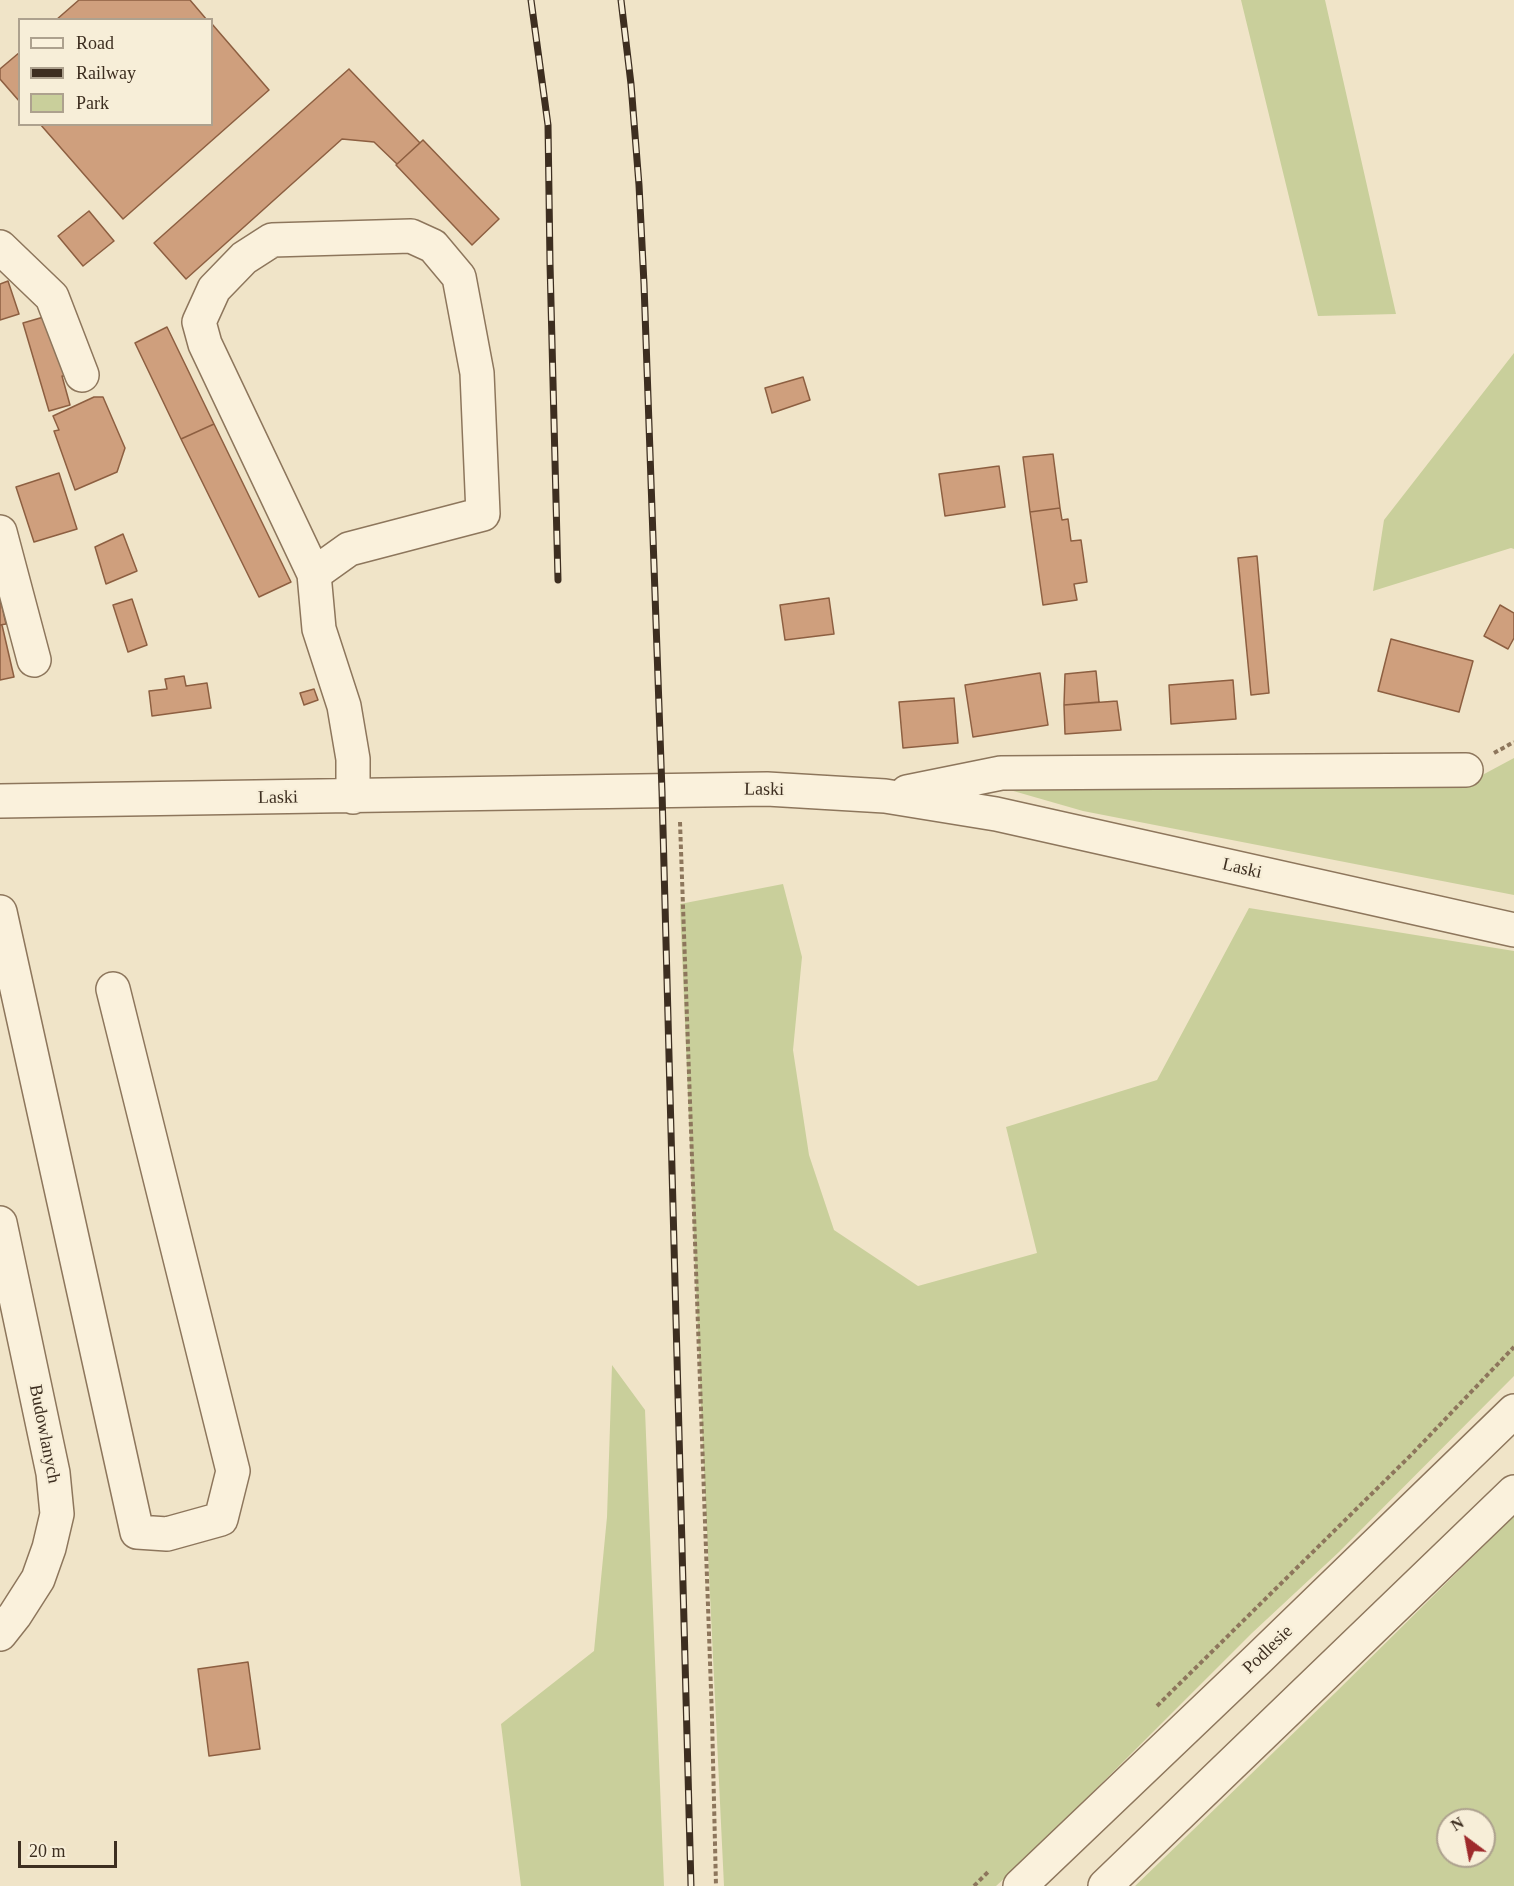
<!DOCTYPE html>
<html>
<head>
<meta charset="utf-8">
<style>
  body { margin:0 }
  #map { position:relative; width:1514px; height:1886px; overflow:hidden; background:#f0e4c8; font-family:Georgia,serif }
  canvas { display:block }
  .legend { position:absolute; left:18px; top:18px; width:195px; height:108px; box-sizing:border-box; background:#f7eed8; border:2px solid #ada18e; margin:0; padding:8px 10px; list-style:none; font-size:18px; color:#3d2e20 }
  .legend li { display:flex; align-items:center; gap:12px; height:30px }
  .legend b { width:30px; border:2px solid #ada18e }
  .north { position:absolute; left:1436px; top:1808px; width:60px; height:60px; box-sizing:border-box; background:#f7eed8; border:2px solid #ada18e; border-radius:50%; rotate:328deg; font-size:16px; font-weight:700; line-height:24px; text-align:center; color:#3d2e20 }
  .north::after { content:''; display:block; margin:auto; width:21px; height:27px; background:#9e2a2b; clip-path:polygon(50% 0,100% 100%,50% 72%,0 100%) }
  .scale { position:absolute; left:18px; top:1841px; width:99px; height:27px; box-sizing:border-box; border:3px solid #3d2e20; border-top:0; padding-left:8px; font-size:18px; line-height:21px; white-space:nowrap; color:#3d2e20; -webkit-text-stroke:4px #f7eed8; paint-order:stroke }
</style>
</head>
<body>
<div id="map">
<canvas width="1514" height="1886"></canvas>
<ul class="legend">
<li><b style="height:8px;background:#faf1dc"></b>Road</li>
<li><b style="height:8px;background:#3d2e20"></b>Railway</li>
<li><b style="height:16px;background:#c9cf9b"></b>Park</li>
</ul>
<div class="north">N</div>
<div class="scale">20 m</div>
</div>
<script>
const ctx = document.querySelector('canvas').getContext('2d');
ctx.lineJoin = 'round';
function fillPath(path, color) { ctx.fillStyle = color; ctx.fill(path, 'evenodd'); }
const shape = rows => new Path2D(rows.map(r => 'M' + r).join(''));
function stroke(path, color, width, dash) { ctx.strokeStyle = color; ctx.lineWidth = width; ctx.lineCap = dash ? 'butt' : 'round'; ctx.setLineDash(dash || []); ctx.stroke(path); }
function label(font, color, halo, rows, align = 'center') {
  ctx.font = font + ' Georgia,serif'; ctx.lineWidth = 4.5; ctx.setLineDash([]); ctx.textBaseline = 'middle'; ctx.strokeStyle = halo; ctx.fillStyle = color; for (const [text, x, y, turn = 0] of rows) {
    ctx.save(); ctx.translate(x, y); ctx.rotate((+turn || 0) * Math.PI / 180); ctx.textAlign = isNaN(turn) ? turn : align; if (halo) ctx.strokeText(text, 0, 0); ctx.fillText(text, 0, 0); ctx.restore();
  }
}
fillPath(shape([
  [1241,0,1325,0,1396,314,1318,316],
  [1514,353,1514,549,1511,548,1373,591,1384,520],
  [1514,758,1514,895,1083,811,989,784,1473,780],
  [783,884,802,957,793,1050,809,1155,834,1230,918,1286,1037,1253,1006,1127,1157,1080,1249,908,1514,951,1514,1376,1339,1552,1252,1633,1028,1857,996,1886,724,1886,702,1428,680,904],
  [612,1365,645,1410,664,1886,521,1886,501,1724,594,1651,607,1517],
  [1514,1516,1514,1886,1135,1886,1335,1693],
  [1448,1820,1484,1820,1484,1856,1448,1856]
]), '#c9cf9b');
const building = shape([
  [79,0,190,0,207,20,56,20,79,0],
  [212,24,269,90,123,219,40,124,212,124,212,24],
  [20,52,20,102,0,79,0,69,20,52],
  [349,69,420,143,397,164,374,142,342,139,186,279,154,243,349,69],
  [423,140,499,219,472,245,396,165,423,140],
  [89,211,114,241,83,266,58,236,89,211],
  [8,281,19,314,0,320,0,284,8,281],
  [47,316,65,376,62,376,70,405,49,411,23,323,47,316],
  [167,327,214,424,181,439,135,343,167,327],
  [803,377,810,400,772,413,765,388,803,377],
  [94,397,103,397,125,448,117,472,75,490,54,431,59,430,53,416,94,397],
  [214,424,291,582,259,597,181,439,214,424],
  [1053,454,1060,508,1030,512,1023,457,1053,454],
  [999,466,1005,507,945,516,939,474,999,466],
  [59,473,77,529,34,542,16,487,59,473],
  [1060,508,1062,520,1068,519,1071,541,1081,540,1087,582,1074,584,1077,600,1043,605,1030,512,1060,508],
  [123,534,137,571,106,584,95,547,123,534],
  [1257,556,1269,693,1251,695,1238,558,1257,556],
  [0,597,6,624,0,625,0,597],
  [829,598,834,634,785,640,780,605,829,598],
  [132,599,147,645,128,652,113,605,132,599],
  [1500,605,1514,613,1514,638,1508,649,1484,636,1500,605],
  [0,625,2,625,14,677,0,680,0,625],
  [1391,639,1473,661,1459,712,1378,691,1391,639],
  [1096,671,1099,702,1064,705,1065,674,1096,671],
  [1040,673,1048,725,973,737,965,685,1040,673],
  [184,676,186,686,207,683,211,708,152,716,149,691,167,689,165,679,184,676],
  [1233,680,1236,719,1171,724,1169,685,1233,680],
  [314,689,318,700,304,705,300,693,314,689],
  [954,698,958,743,903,748,899,702,954,698],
  [1117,701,1121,730,1065,734,1064,705,1117,701],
  [248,1662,260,1749,209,1756,198,1669,248,1662]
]);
fillPath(building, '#cf9f7d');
stroke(building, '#8d5f41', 1.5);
const minor = shape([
  [0,247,52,297,82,375],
  [0,532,34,660],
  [314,574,349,549,483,514,477,373,459,277,433,246,411,236,272,240,244,258,214,289,199,322,205,344,314,574,319,629,344,706,353,759,353,797],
  [907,792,1001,773,1466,770],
  [0,801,767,789,885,796,996,814,1514,930],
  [0,912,137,1532,167,1534,221,1519,233,1471,113,989],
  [0,1223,53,1473,57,1514,49,1548,38,1579,15,1615,0,1634],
  [1020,1886,1259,1658,1514,1411],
  [1105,1886,1514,1492]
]);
stroke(minor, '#8d765c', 36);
stroke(shape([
  [1494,753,1514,742],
  [680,822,712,1718,716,1886],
  [1157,1706,1412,1454,1514,1347],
  [974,1886,989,1871]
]), '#8d765c', 4, [4.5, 3]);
stroke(minor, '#faf1dc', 33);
const rail = shape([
  [531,0,548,125,550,263,558,580],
  [621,0,631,84,639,185,644,284,662,791,691,1886]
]);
stroke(rail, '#3d2e20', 7);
stroke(rail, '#f7eed8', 4.5, [14]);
label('18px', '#3d2e20', '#f7eed8', [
  ["Laski",764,790,1],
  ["Laski",278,798,-1],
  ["Laski",1242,869,13],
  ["Budowlanych",44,1434,79],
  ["Podlesie",1268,1650,-44]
]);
</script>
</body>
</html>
